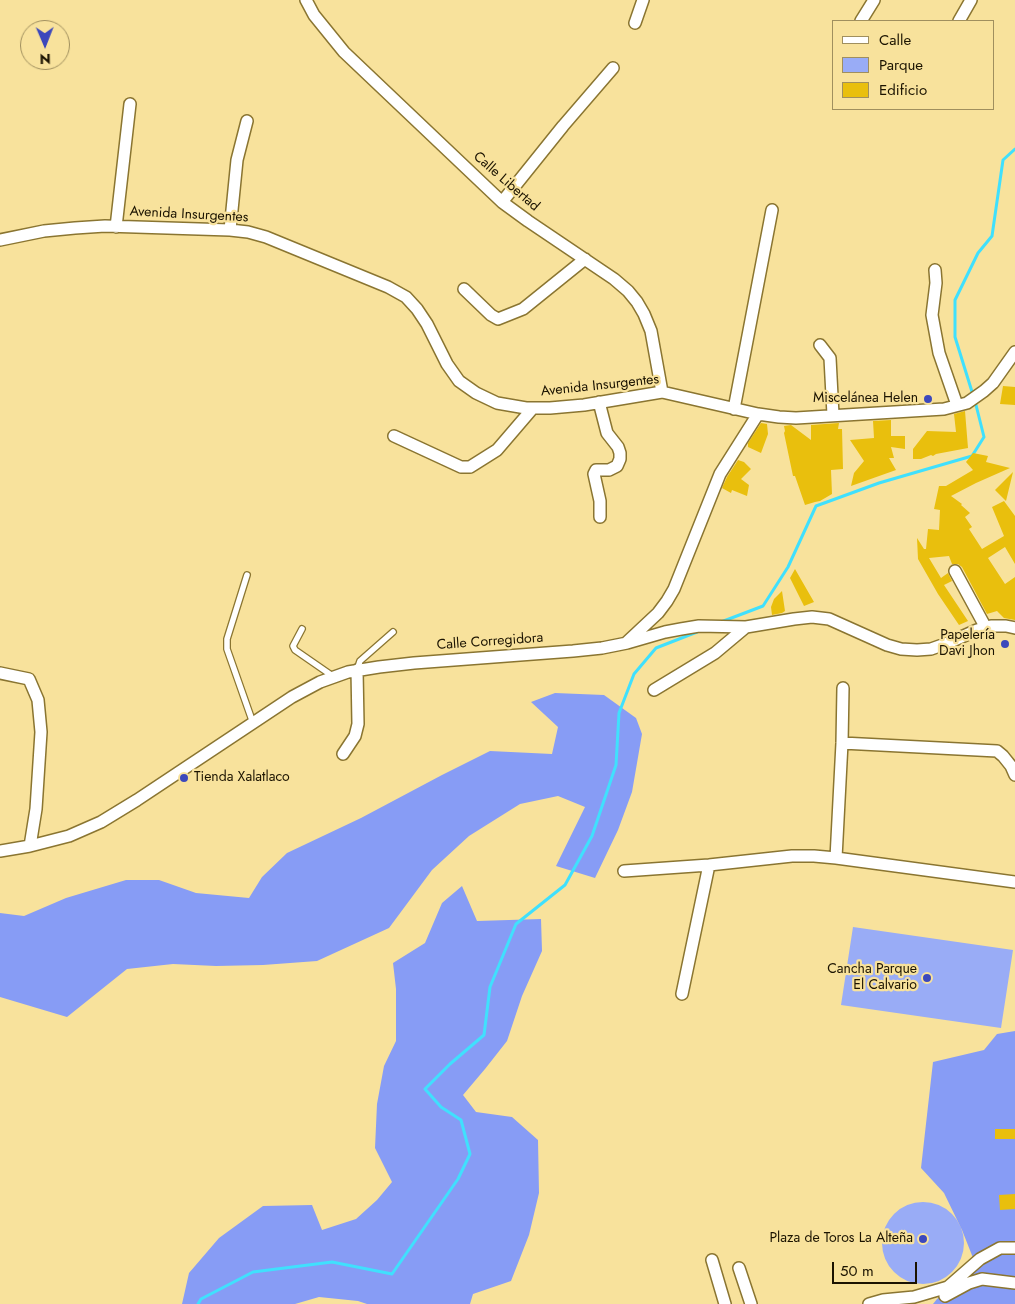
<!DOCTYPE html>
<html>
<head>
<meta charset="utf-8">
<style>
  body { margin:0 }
  #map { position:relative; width:1015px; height:1304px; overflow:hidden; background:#f8e29c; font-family:Jost,sans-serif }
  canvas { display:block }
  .legend { position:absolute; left:832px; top:20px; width:162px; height:90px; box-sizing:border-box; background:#f8e29c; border:1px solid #a08f5e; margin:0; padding:6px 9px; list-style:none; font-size:15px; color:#1b1300 }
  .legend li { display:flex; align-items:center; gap:10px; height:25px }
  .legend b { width:25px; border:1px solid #a08f5e }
  .north { position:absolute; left:20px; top:20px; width:50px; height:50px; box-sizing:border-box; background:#f8e29c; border:1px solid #a08f5e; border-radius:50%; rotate:179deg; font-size:14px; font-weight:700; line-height:20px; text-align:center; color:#1b1300 }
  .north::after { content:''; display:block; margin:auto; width:18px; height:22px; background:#3c48bc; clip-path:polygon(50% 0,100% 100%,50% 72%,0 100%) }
  .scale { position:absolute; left:832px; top:1262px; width:85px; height:22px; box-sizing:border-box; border:2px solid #1b1300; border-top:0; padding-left:6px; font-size:15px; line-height:18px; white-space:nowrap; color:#1b1300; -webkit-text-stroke:4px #f8e29c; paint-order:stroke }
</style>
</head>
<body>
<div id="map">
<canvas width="1015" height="1304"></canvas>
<ul class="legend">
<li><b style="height:6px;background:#fff"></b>Calle</li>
<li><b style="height:14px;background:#99acf6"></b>Parque</li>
<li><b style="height:14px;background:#e9bf0d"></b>Edificio</li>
</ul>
<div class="north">N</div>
<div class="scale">50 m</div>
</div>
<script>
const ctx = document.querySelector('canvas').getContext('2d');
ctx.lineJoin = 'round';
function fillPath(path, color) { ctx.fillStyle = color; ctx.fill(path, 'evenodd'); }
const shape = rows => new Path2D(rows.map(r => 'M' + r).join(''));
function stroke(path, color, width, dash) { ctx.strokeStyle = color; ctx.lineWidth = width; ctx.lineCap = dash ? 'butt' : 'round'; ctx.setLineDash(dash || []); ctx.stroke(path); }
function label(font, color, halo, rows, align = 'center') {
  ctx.font = font + ' Jost,sans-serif'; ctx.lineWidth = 4.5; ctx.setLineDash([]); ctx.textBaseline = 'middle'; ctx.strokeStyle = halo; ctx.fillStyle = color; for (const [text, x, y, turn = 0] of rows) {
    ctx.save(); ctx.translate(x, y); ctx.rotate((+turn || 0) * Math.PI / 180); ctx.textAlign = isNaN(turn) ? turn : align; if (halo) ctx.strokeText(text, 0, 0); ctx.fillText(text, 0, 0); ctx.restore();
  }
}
fillPath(shape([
  [853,927,1013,950,1001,1028,841,1005],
  '882 1243a41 41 0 1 1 82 0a41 41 0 1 1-82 0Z'
]), '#99acf6');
fillPath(shape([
  [555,693,604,695,636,718,642,734,632,792,618,830,595,878,556,866,585,807,558,796,520,804,469,836,432,870,389,928,317,961,263,965,216,966,173,964,127,969,67,1017,0,997,0,913,24,916,66,898,126,880,159,880,196,893,249,898,262,877,287,853,361,818,442,775,490,751,552,754,558,727,531,702],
  [462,886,477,921,541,919,542,951,522,996,507,1041,485,1069,463,1095,476,1112,512,1117,538,1140,539,1193,529,1235,511,1281,473,1294,470,1304,367,1304,358,1301,319,1297,295,1304,182,1304,189,1273,219,1238,263,1206,312,1205,322,1230,356,1219,377,1200,392,1182,375,1148,377,1104,384,1066,396,1041,396,989,393,963,425,943,442,903],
  [1015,1031,1015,1304,933,1304,937,1299,977,1268,962,1230,944,1193,921,1168,933,1062,984,1050,997,1034]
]), '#879cf5');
stroke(shape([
  [973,395,955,337,955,300,978,253,992,236,1003,160,1015,149],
  [721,622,763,606,788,567,816,506,879,483,972,456,984,437,975,401],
  [198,1304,201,1299,253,1272,332,1262,392,1274,458,1179,470,1154,461,1120,441,1107,425,1089,450,1064,484,1035,490,987,516,924,565,885,592,836,616,765,619,713,634,674,656,648,697,632]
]), '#40e0fd', 3);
fillPath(shape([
  [1003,386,1015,387,1015,405,1000,404],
  [965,411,968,448,936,454,933,456,931,455,921,459,913,459,913,449,927,431,956,432,954,414],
  [891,420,891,436,905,436,905,449,891,447,894,458,889,458,896,470,851,486,854,473,864,461,850,440,874,438,873,421],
  [761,423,767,424,768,434,761,453,748,447,748,443],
  [839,423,838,429,842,429,843,469,831,470,832,494,820,501,815,502,805,505,795,476,793,476,784,433,785,431,784,426,791,425,811,440,811,425],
  [973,453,988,456,986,462,1010,468,976,483,951,496,962,504,961,505,970,513,965,517,972,527,969,529,982,549,1004,536,992,507,1004,501,1015,516,1015,564,1005,547,988,558,1005,584,1015,577,1015,620,1004,618,997,611,987,614,962,567,958,564,952,564,949,556,929,558,941,578,948,573,952,581,944,585,968,621,959,625,938,594,918,559,917,538,924,549,926,549,928,529,939,530,940,510,934,509,939,486,946,486,973,470,966,462],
  [738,460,744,462,751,469,741,479,749,485,747,496,732,490,731,493,722,488,727,477],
  [1013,472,1006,501,995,490],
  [795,569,814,602,804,606,790,578],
  [782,591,785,611,782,613,772,615,771,607,774,599],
  [995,1129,1015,1129,1015,1139,995,1139],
  [1015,1194,1015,1209,1000,1210,999,1195]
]), '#e9bf0d');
const lane = shape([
  [247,575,227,639,227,649,253,723],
  [302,629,293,646,295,650,334,677],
  [357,670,360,661,393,632]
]);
const street = shape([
  [306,0,314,15,344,52,502,202,528,221,614,279,628,291,637,302,644,314,651,331,662,392],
  [861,21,874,0],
  [959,21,971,0],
  [635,23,643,0],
  [502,202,563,126,613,68],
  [116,227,130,104],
  [230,230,237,160,247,121],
  [0,240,44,231,75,228,105,226,230,230,248,232,266,237,388,287,406,297,417,309,427,324,447,364,459,381,476,393,497,403,526,408,550,408,584,405,662,392,758,414,779,417,796,418,944,409,967,403,984,391,993,383,1015,352],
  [935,270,936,283,932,315,939,353,957,405],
  [464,289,491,315,498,319,523,309,585,259],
  [820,345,830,358,833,415],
  [599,402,607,433,618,447,620,453,620,459,617,466,609,470,596,470,594,474,600,501,600,517],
  [734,409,772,210],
  [394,436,461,467,470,467,497,450,533,408],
  [955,571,986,628],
  [627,642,658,613,667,601,674,589,720,474,758,414],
  [0,673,29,679,38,700,41,732,36,809,30,846],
  [654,690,715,653,746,627],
  [842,743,997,751,1003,756,1011,766,1015,775],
  [343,754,355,736,358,724,357,670],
  [0,851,30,846,69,836,101,822,137,800,292,697,320,682,348,672,379,667,414,663,573,651,602,648,627,643,665,632,681,629,699,626,746,627,794,619,812,617,829,619,887,645,901,649,917,650,931,649,948,643,977,630,991,626,1006,626,1015,628],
  [836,858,842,743,843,688],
  [624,871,709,865,792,856,814,856,836,858,1015,882],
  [682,994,709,865],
  [712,1260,725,1304],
  [739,1268,751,1304],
  [945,1296,969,1283,982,1279,1015,1283],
  [869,1304,883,1300,914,1297,948,1287,980,1259,1000,1248,1015,1248]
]);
stroke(lane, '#8a7531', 8);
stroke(street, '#8a7531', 14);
stroke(lane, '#fff', 5.5);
stroke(street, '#fff', 11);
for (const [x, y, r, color] of [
  [928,399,5,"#3c48bc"],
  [1005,644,5,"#3c48bc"],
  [184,778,5,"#3c48bc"],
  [927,978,5,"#3c48bc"],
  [923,1239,5,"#3c48bc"]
]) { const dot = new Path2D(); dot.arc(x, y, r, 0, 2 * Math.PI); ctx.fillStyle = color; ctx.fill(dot); stroke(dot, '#f8e29c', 2); }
label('14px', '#1b1300', '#f8e29c', [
  ["Calle Libertad",506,182,41],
  ["Avenida Insurgentes",189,215,3],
  ["Avenida Insurgentes",600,386,-6],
  ["Calle Corregidora",490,642,-4]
]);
label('14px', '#1b1300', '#f8e29c', [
  ["Miscelánea Helen",918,399],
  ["Papelería",995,636],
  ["Davi Jhon",995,652],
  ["Tienda Xalatlaco",194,778,"left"],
  ["Cancha Parque",917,970],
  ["El Calvario",917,986],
  ["Plaza de Toros La Alteña",913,1239]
], 'right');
</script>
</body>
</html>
